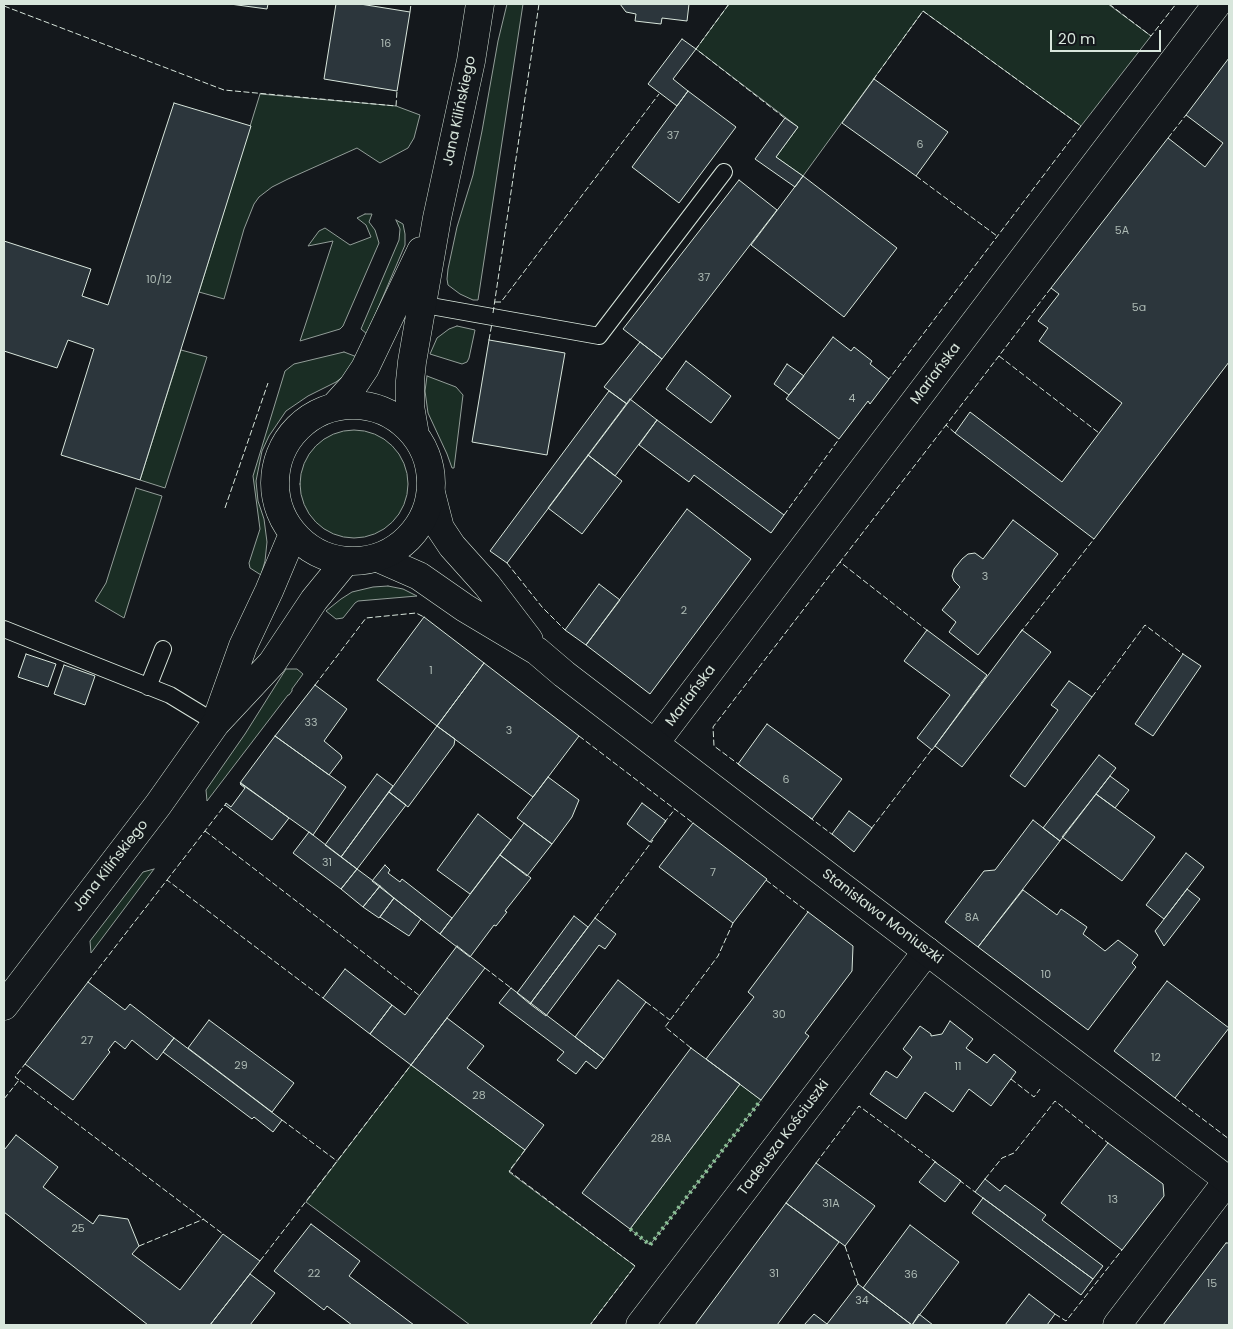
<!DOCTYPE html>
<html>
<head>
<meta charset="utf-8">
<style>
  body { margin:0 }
  #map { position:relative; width:1233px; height:1329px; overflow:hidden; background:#14181c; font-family:Poppins,sans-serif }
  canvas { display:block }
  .frame { position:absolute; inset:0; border:5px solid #d8e6dc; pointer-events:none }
  .scale { position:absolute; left:1050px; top:30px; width:111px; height:22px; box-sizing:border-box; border:2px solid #d8e6dc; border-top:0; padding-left:6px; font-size:15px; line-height:18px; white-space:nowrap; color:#d8e6dc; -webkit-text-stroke:4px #14181c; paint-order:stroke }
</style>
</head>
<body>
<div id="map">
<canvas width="1233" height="1329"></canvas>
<div class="frame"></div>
<div class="scale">20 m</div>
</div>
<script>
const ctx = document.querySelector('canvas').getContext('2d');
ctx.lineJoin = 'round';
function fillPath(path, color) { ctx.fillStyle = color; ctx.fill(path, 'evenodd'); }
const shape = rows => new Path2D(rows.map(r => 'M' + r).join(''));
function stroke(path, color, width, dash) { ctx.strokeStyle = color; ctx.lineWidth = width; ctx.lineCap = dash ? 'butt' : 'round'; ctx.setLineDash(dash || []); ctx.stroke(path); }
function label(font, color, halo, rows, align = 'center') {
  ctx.font = font + ' Poppins,sans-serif'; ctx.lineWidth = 4; ctx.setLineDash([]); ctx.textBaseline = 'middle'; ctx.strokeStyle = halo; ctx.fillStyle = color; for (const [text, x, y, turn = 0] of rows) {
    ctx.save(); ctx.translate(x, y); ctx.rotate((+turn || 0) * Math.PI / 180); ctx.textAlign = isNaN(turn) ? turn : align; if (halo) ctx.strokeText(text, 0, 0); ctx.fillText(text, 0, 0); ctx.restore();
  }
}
const green = shape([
  [507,4,523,4,478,300,473,300,460,294,448,285,447,279,448,269,457,227,473,175,482,131,498,41,507,4],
  [729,4,1108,4,1151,36,1081,126,923,11,803,176,776,157,798,127,696,49,729,4],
  [260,94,396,106,420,115,414,138,408,148,380,163,357,148,288,179,272,187,259,197,254,204,244,229,224,299,199,292,260,94],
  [365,214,372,214,369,222,375,230,379,243,343,326,340,329,300,341,333,241,308,246,319,231,325,228,350,245,371,237,366,225,357,218,365,214],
  [396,220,403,224,405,234,405,245,367,334,361,329,399,240,400,229,396,220],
  [457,326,475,330,469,358,467,362,462,364,430,354,437,338,449,329,457,326],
  [181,350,207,357,165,488,140,480,181,350],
  [344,352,357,357,344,376,336,382,308,396,286,411,269,436,262,451,256,481,258,501,264,519,267,542,265,561,261,575,250,568,249,563,260,529,253,476,285,371,294,364,344,352],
  [427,376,456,387,463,395,454,468,452,468,447,454,428,413,425,391,427,376],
  '300 484a54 54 0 1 1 108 0a54 54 0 1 1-108 0Z',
  [136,488,162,496,124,618,95,601,106,583,136,488],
  [388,586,403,589,417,596,358,601,355,603,343,618,336,619,326,611,341,599,352,592,373,587,388,586],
  [286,669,297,669,303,674,292,689,292,691,289,695,288,695,207,801,206,790,245,734,286,669],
  [154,869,91,953,90,941,143,872,154,869],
  [411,1065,525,1150,509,1172,635,1266,590,1325,470,1325,306,1202,411,1065],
  [740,1084,761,1100,650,1245,630,1229,740,1084]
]);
fillPath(green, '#1a2d24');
stroke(green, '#939e99', 1);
const building = shape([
  [230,4,268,4,267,9,230,4],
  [336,4,360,4,410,12,397,91,324,79,336,4],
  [620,4,689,4,687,21,662,18,661,24,635,21,636,14,626,12,620,4],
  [682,39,696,49,673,79,688,91,677,106,648,84,682,39],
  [1229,58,1229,362,1094,539,955,433,970,412,1062,482,1122,403,1039,341,1048,328,1038,321,1059,294,1051,288,1168,138,1205,167,1223,143,1186,115,1229,58],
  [874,79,948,132,916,176,842,123,874,79],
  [688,91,736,127,679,203,632,167,688,91],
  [174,103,251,126,140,480,61,455,94,349,68,340,57,368,4,351,4,241,91,269,82,296,108,305,174,103],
  [785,118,798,127,776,157,803,176,795,187,755,159,785,118],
  [803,176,897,248,844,317,751,245,803,176],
  [739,180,777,210,662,359,623,329,739,180],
  [833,337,851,351,854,347,872,361,870,364,889,379,870,404,868,401,839,439,786,399,833,337],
  [489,340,565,353,547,455,472,442,489,340],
  [640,342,662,359,627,404,604,387,640,342],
  [686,361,731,396,711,423,666,389,686,361],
  [787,364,804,376,789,395,774,384,787,364],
  [609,391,627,404,507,563,490,551,609,391],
  [630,399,657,420,615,476,588,455,630,399],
  [657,420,784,515,771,533,694,475,689,482,639,445,657,420],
  [588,455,622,481,582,534,548,508,588,455],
  [687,509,751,559,650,694,586,645,687,509],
  [1013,520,1058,554,978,655,949,632,956,622,942,610,960,587,954,581,952,576,954,569,962,559,968,554,975,553,983,559,1013,520],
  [599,584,620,600,586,645,565,630,599,584],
  [424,617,484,663,437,726,377,680,424,617],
  [927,630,987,675,932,750,917,738,950,695,904,661,927,630],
  [1022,630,1051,652,962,767,935,746,1022,630],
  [26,654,56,664,48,687,18,677,26,654],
  [1183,654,1201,666,1153,736,1135,724,1183,654],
  [484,663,579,736,533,797,437,726,484,663],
  [64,665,95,676,85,705,54,694,64,665],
  [1069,681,1092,697,1025,787,1010,776,1058,710,1051,705,1069,681],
  [315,685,347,709,324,741,341,755,342,758,329,775,275,736,315,685],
  [767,724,842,779,812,819,738,764,767,724],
  [437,726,455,739,454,745,408,807,389,792,437,726],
  [275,736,346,787,313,835,240,783,275,736],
  [1099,755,1116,768,1060,841,1043,828,1099,755],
  [377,774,393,786,341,857,325,845,377,774],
  [1110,776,1129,790,1115,808,1096,794,1110,776],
  [548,777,579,800,572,817,552,844,517,818,548,777],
  [241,783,289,818,272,840,225,805,226,803,231,807,245,788,240,784,241,783],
  [389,792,406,805,357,869,341,857,389,792],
  [1096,794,1155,837,1122,881,1062,837,1096,794],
  [642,803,666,821,650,842,627,824,642,803],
  [849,811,872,828,854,852,832,834,849,811],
  [478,814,511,840,470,894,437,870,478,814],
  [1033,820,1060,841,978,947,945,922,984,871,995,870,1033,820],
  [524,823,552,844,527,876,500,855,524,823],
  [693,823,767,879,733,923,659,867,693,823],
  [309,832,357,869,341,889,293,853,309,832],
  [1186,853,1204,867,1164,919,1146,905,1186,853],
  [500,855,531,878,505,911,507,912,496,926,494,925,470,957,440,934,500,855],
  [385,865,390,870,388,873,400,882,402,879,452,918,440,934,372,881,385,865],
  [357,869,380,886,363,907,341,889,357,869],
  [380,886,394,898,379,918,363,907,380,886],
  [1187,889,1200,899,1164,946,1155,931,1187,889],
  [1023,890,1057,915,1061,909,1087,927,1083,934,1105,951,1118,940,1138,955,1132,963,1136,967,1088,1030,978,947,1023,890],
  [394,898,421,919,409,936,380,917,394,898],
  [808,912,853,946,852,971,805,1033,809,1036,761,1100,706,1059,754,997,748,992,808,912],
  [574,916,588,927,530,1004,517,993,574,916],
  [595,918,616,934,605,949,599,945,546,1016,530,1004,595,918],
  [457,946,485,968,411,1065,370,1034,392,1005,405,1015,457,946],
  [345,969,392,1005,370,1034,323,998,345,969],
  [618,980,646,1002,604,1059,575,1037,618,980],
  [1167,981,1229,1028,1175,1098,1114,1051,1167,981],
  [88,982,125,1010,130,1004,174,1038,157,1060,132,1040,125,1049,115,1041,108,1050,110,1052,73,1100,25,1064,88,982],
  [511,988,604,1059,596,1069,586,1061,576,1074,557,1060,564,1052,499,1003,511,988],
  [447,1018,484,1046,467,1068,544,1125,525,1150,411,1065,447,1018],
  [209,1020,294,1083,272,1112,188,1048,209,1020],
  [950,1021,973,1039,966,1048,987,1063,994,1054,1016,1072,991,1106,969,1089,953,1112,925,1092,906,1119,870,1094,886,1071,897,1078,912,1057,903,1049,920,1026,931,1034,931,1036,942,1034,950,1021],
  [174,1038,282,1120,273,1132,254,1117,252,1119,163,1052,174,1038],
  [691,1048,740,1084,630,1229,582,1193,691,1048],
  [16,1135,58,1167,43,1187,93,1224,99,1215,128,1219,139,1246,132,1254,180,1290,223,1234,260,1261,210,1325,148,1325,4,1212,4,1148,5,1149,16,1135],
  [1108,1143,1163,1184,1164,1196,1122,1250,1061,1203,1108,1143],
  [935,1162,961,1181,945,1202,919,1182,935,1162],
  [816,1163,875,1206,845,1246,786,1203,816,1163],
  [985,1179,1000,1191,1005,1185,1046,1215,1042,1220,1103,1266,1093,1279,975,1192,985,1179],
  [983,1198,1093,1279,1081,1295,972,1213,983,1198],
  [786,1203,839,1242,777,1325,695,1325,786,1203],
  [311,1224,360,1261,349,1276,414,1325,352,1325,327,1306,324,1310,274,1271,311,1224],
  [910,1225,959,1262,912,1325,863,1288,910,1225],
  [1226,1243,1229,1243,1229,1325,1163,1325,1226,1243],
  [250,1274,275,1293,250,1325,210,1325,250,1274],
  [858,1284,912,1325,919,1314,933,1325,804,1325,814,1314,827,1324,858,1284],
  [1029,1294,1055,1314,1047,1325,1005,1325,1029,1294]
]);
fillPath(building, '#2c363c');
stroke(building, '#d8e6dc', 1);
const service = shape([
  [414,303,599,336,724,172],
  [4,629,170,695,216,723],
  [148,687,163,649]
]);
const minor = shape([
  [655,743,1217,4],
  [640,1325,927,951],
  [1117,1325,1228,1180]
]);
const tertiary = shape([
  [431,493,440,528,452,546,487,585,529,640],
  [378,558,419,576,465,608,537,651,564,674,761,825,1229,1181]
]);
const secondary = shape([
  '275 483a78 78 0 1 1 156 0a78 78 0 1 1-156 0Z',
  [335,406,353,386,365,368,421,251],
  [415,435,410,406,410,381,412,362,437,218,471,61,480,4],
  [219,713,243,646,269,591,293,534],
  [4,1006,158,805,216,723,272,663,314,600,345,562]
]);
stroke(service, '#d8e6dc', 18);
stroke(minor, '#d8e6dc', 29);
stroke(tertiary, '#d8e6dc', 29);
stroke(secondary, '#d8e6dc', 29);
stroke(service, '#14181c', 16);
stroke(minor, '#14181c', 28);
stroke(tertiary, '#14181c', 28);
stroke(secondary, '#14181c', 28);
stroke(shape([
  [630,1229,650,1245,761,1100]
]), '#8ac095', 4, [2.5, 4]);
stroke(shape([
  [729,4,696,49,786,119],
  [1109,4,1151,36,1176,4],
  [4,6,224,90,396,106,397,91],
  [410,12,411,4],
  [873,80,923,11,1081,126,889,379],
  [1168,138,1186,115],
  [916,176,997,236],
  [495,302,501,302,659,94],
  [493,313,539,4],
  [489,340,492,323],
  [999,356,1099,433],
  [955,433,946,425,1051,288],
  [225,508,268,383],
  [784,515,839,439],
  [507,563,542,607,565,630],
  [928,631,840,562,946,425],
  [1020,633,1094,539],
  [315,685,366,618,416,613,424,617],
  [1092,697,1145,625,1183,654],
  [579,736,693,823],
  [741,766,714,746,713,727,840,562],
  [809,817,833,835],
  [664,823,675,809],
  [871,829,933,748],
  [205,831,420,996],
  [167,880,225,805],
  [766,880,808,912],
  [595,918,653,840],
  [485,968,511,988],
  [88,982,167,880,323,998],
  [646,1002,670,1020],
  [691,1048,665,1027,718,956,733,923],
  [1011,1079,1034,1097,1040,1089],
  [19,1080,15,1077,25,1064],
  [1175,1098,1229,1139],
  [4,1099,19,1080,223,1234],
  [282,1120,337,1161],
  [525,1150,509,1171,635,1266,590,1325],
  [816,1163,859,1106,937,1163],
  [985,1179,1002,1158,1014,1153,1055,1101,1108,1143],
  [959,1180,975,1192],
  [139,1246,204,1219],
  [845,1246,858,1284],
  [260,1261,411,1065],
  [1055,1314,1066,1321,1122,1250]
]), '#d8e6dc', 1, [6, 2.5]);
label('11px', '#adbab4', null, [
  ["16",386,44],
  ["37",673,136],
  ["6",920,145],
  ["5A",1122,231],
  ["37",704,278],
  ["10/12",159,280],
  ["5a",1139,308],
  ["4",852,399],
  ["3",985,577],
  ["2",684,611],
  ["1",431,671],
  ["33",311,723],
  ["3",509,731],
  ["6",786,780],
  ["31",327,863],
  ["7",713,873],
  ["8A",972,918],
  ["10",1046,975],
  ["30",779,1015],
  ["27",87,1041],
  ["12",1156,1058],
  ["29",241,1066],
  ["11",958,1067],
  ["28",479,1096],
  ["28A",661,1139],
  ["13",1113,1200],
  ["31A",831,1204],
  ["25",78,1229],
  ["22",314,1274],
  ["31",774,1274],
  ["36",911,1275],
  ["15",1212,1284],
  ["34",862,1301]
]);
label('14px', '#d8e6dc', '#14181c', [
  ["Jana Kilińskiego",460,111,-78],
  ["Mariańska",936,374,-53],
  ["Mariańska",691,696,-53],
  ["Jana Kilińskiego",111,866,-52],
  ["Stanisława Moniuszki",882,917,37],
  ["Tadeusza Kościuszki",784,1138,-53]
]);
</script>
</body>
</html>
